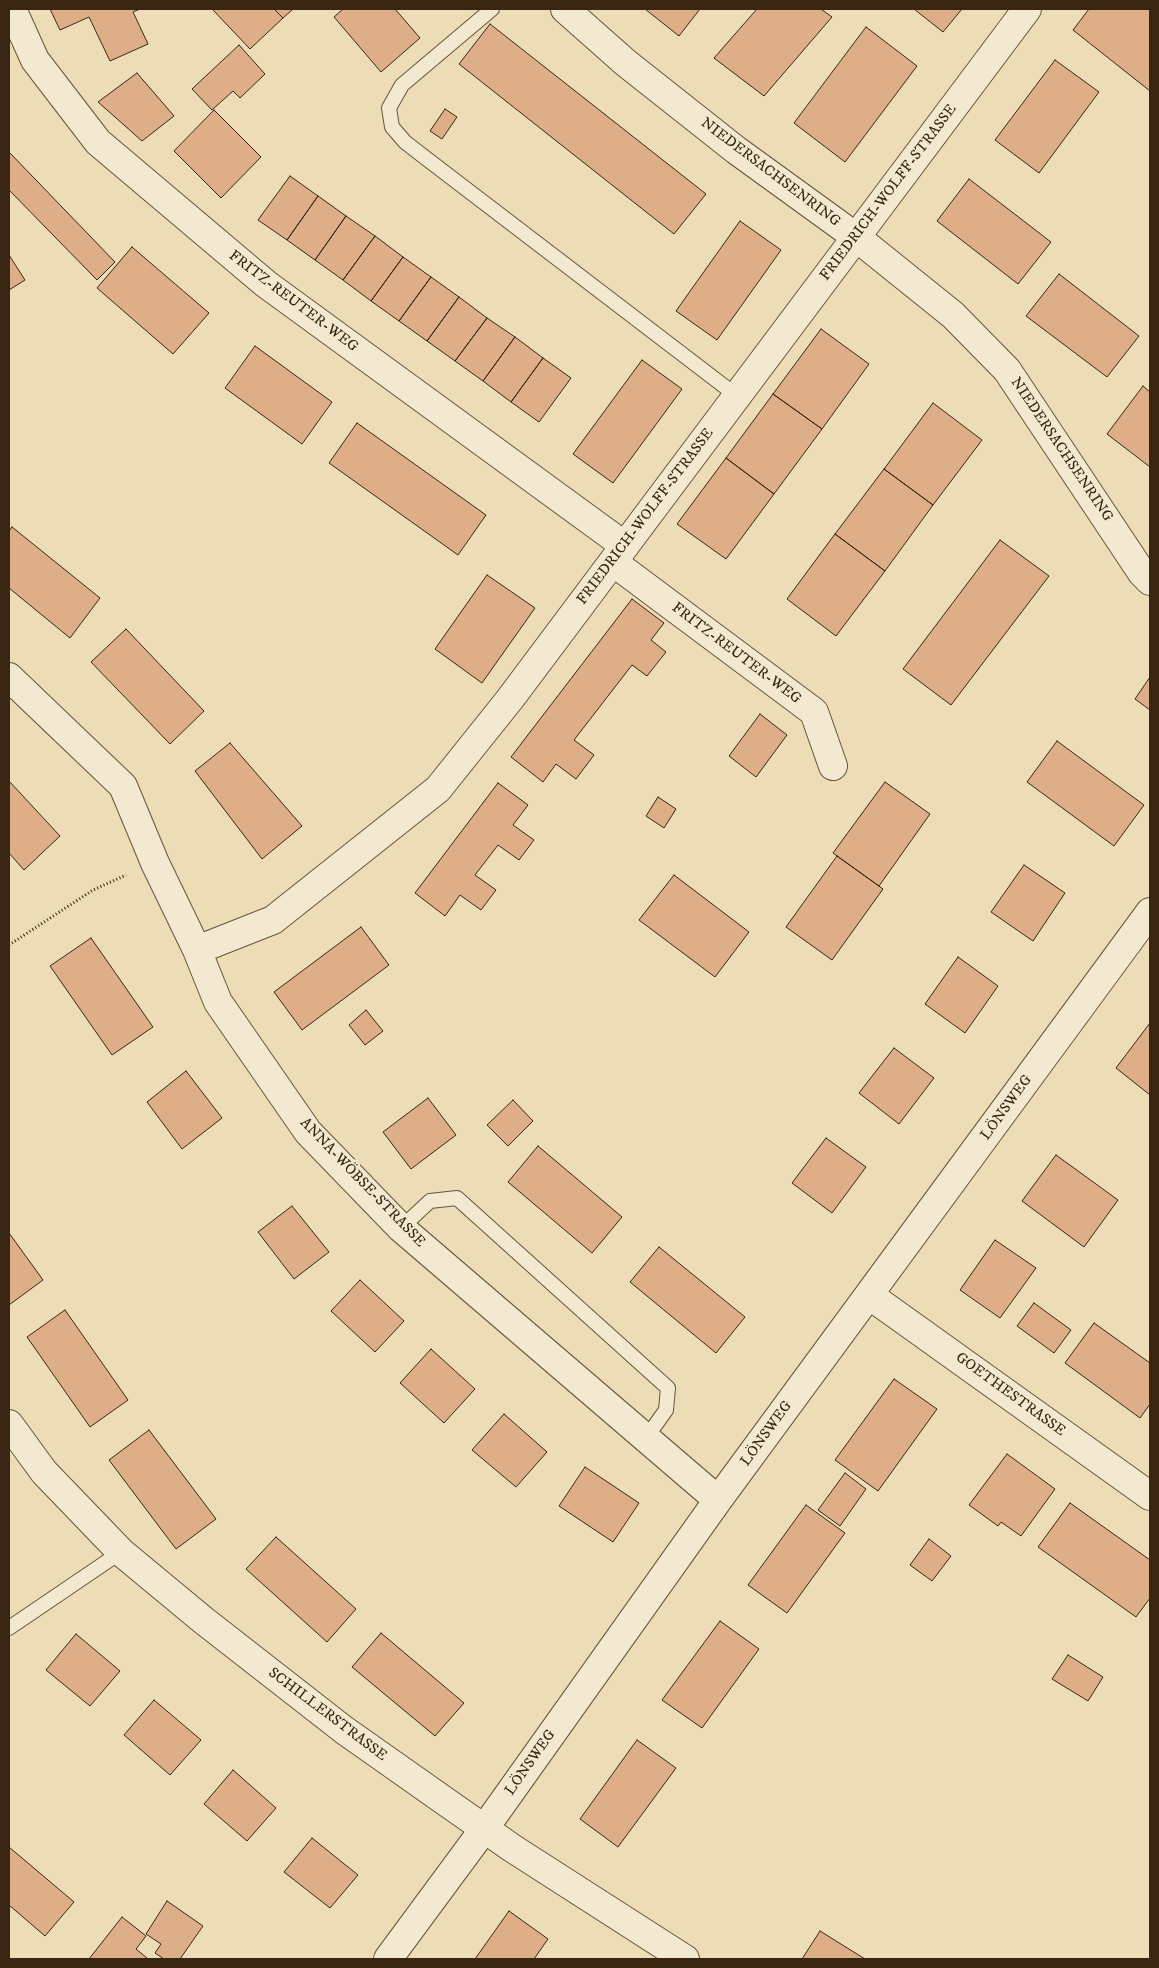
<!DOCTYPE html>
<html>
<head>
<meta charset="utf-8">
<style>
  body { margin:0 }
  #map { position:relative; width:1159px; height:1968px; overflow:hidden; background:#edddb6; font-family:"IM FELL DW Pica",serif }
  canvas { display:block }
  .frame { position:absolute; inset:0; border:10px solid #382612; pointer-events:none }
</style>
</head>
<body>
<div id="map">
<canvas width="1159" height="1968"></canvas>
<div class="frame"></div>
</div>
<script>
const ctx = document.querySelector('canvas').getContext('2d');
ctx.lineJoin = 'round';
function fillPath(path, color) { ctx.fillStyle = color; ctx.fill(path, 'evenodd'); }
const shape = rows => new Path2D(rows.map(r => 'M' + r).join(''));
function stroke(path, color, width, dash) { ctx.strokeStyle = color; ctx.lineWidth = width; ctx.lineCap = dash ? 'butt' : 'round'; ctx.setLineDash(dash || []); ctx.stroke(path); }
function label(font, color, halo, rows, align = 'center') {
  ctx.font = font + ' "IM FELL DW Pica",serif'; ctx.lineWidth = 5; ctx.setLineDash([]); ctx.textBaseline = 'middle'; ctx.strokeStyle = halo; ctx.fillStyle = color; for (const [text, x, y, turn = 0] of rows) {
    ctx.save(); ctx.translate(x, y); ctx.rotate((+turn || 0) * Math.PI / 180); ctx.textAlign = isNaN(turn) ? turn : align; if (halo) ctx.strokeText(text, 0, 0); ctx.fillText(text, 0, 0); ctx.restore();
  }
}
const building = shape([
  [50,9,140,9,133,12,148,44,110,61,89,17,60,30,50,9],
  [215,9,274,9,283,18,250,49,213,10,215,9],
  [274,9,293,9,283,18,274,9],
  [343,9,395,9,420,38,381,72,334,17,343,9],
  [645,9,700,9,679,36,645,9],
  [757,9,821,9,832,17,764,96,714,58,757,9],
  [914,9,962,9,943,32,914,9],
  [1089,9,1150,9,1150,91,1073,30,1089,9],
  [490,24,706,194,674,234,459,64,490,24],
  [866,27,917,66,845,162,794,123,866,27],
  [239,45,265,74,240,98,233,91,212,110,192,89,239,45],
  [1055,60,1099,92,1039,173,995,140,1055,60],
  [137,73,174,116,142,141,98,102,137,73],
  [445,109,457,117,442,139,430,131,445,109],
  [214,110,261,157,221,198,174,151,214,110],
  [9,152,115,262,97,280,9,190,9,152],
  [290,176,318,196,287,240,258,220,290,176],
  [969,179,1051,242,1018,284,937,221,969,179],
  [318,196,346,216,315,260,287,240,318,196],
  [346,216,375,236,343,280,315,260,346,216],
  [740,221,781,250,717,340,676,311,740,221],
  [375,236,403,257,371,301,343,280,375,236],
  [132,247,209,313,173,354,97,288,132,247],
  [9,255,25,280,9,290,9,255],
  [403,257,431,277,399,321,371,301,403,257],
  [1059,274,1139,336,1107,377,1026,316,1059,274],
  [431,277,459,297,427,341,399,321,431,277],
  [459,297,487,318,455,361,427,341,459,297],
  [487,318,515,337,483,381,455,361,487,318],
  [821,329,869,364,822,429,773,394,821,329],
  [515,337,543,358,511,402,483,381,515,337],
  [255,346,332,402,302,444,225,388,255,346],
  [543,358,571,378,539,422,511,402,543,358],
  [642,360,682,389,613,483,573,454,642,360],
  [1143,386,1150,392,1150,467,1107,434,1143,386],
  [773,394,822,429,774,494,726,458,773,394],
  [933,403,982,440,933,505,884,469,933,403],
  [357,423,486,515,458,555,329,463,357,423],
  [726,458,774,494,726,559,677,524,726,458],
  [884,469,933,505,885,571,835,534,884,469],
  [12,527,100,598,70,638,9,588,9,531,12,527],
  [835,534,885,571,836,636,787,599,835,534],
  [1000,540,1049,576,951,705,903,669,1000,540],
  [487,575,535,608,482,683,435,649,487,575],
  [632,599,664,623,651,640,666,652,647,676,632,665,574,740,594,755,576,779,556,764,543,782,511,757,632,599],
  [126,629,204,711,170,744,91,662,126,629],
  [1150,677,1150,710,1135,699,1150,677],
  [760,714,787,735,756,777,729,756,760,714],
  [1057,741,1144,805,1114,846,1027,782,1057,741],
  [230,743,302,826,262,859,195,771,230,743],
  [9,781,60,836,24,870,9,853,9,781],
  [885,782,930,814,879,886,833,853,885,782],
  [498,783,528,805,513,825,534,840,519,860,498,845,475,875,496,890,481,910,460,895,445,916,415,893,498,783],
  [658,797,676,809,664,828,646,816,658,797],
  [837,856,883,889,832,960,786,927,837,856],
  [1024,865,1065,893,1033,941,991,912,1024,865],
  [674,875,749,932,715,977,639,920,674,875],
  [361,927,389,965,302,1030,274,992,361,927],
  [91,938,153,1027,112,1055,50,966,91,938],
  [958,957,998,986,965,1033,925,1004,958,957],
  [366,1010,383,1031,365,1045,349,1025,366,1010],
  [1150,1023,1150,1095,1116,1068,1150,1023],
  [894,1048,934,1078,899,1124,859,1093,894,1048],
  [186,1071,222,1118,182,1149,147,1102,186,1071],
  [428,1098,456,1135,411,1169,383,1132,428,1098],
  [513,1100,533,1121,508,1146,487,1125,513,1100],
  [826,1138,866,1167,832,1213,792,1183,826,1138],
  [538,1146,622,1217,592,1253,508,1182,538,1146],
  [1056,1155,1118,1200,1084,1247,1022,1201,1056,1155],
  [292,1206,329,1252,294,1279,258,1232,292,1206],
  [9,1233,43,1280,9,1305,9,1233],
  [995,1240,1036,1268,1000,1318,960,1290,995,1240],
  [659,1247,745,1317,716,1353,630,1282,659,1247],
  [360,1280,404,1321,375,1352,331,1311,360,1280],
  [1034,1303,1071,1330,1054,1353,1017,1326,1034,1303],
  [65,1310,128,1400,90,1427,27,1337,65,1310],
  [1094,1323,1150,1363,1150,1404,1140,1418,1065,1363,1094,1323],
  [431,1349,475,1389,444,1423,400,1383,431,1349],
  [894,1379,937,1409,878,1491,835,1460,894,1379],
  [504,1414,547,1452,516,1487,472,1450,504,1414],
  [149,1430,216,1519,176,1549,109,1460,149,1430],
  [1007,1454,1055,1489,1021,1536,1001,1522,998,1526,969,1505,1007,1454],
  [585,1467,639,1503,613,1542,559,1506,585,1467],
  [845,1473,866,1489,840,1526,818,1510,845,1473],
  [1070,1503,1150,1560,1150,1598,1136,1617,1038,1547,1070,1503],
  [806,1505,845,1533,787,1613,748,1585,806,1505],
  [276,1537,356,1609,327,1642,246,1569,276,1537],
  [929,1539,951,1556,932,1581,910,1565,929,1539],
  [720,1621,759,1649,702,1728,662,1700,720,1621],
  [381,1633,464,1703,435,1736,352,1667,381,1633],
  [76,1634,120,1671,90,1706,46,1670,76,1634],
  [1068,1655,1103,1677,1088,1701,1052,1679,1068,1655],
  [154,1700,201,1740,170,1775,124,1735,154,1700],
  [637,1740,676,1768,618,1847,580,1819,637,1740],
  [233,1770,276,1808,247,1841,204,1804,233,1770],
  [312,1838,358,1875,330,1908,284,1872,312,1838],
  [9,1847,74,1902,45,1936,9,1905,9,1847],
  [167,1901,203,1926,180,1959,164,1959,155,1953,161,1944,146,1934,167,1901],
  [509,1911,548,1939,534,1959,475,1959,509,1911],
  [122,1917,146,1936,136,1949,147,1958,146,1959,89,1959,122,1917],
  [820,1931,865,1959,802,1959,820,1931]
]);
fillPath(building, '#deae88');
stroke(building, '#382612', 1);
const lane = shape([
  [492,9,402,85,389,108,392,127,405,142,423,156,737,396],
  [401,1228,430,1201,457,1198,668,1388,666,1410,646,1438],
  [9,1628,121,1552]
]);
const street = shape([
  [12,9,35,60,98,142,266,284,625,546],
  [565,9,626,63,736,150,856,237,953,315,1007,370,1142,573,1150,581],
  [613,562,814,712,833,766],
  [9,677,123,786,155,863,197,950,218,1002,308,1132,401,1228,718,1500],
  [197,950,273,920,438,789,510,699,1027,9],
  [869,1295,1150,1496],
  [9,1424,44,1472,121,1552,203,1620,344,1730,449,1804,512,1848,685,1959],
  [388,1959,484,1829,718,1500,1150,912]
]);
stroke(lane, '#65543b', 16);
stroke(street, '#65543b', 30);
stroke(shape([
  [9,945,93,890,126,875]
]), '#382612', 3, [1, 2.5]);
stroke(lane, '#f3e9d0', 14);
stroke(street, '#f3e9d0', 28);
label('15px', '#382612', '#f3e9d0', [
  ["NIEDERSACHSENRING",770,173,37],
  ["FRIEDRICH-WOLFF-STRASSE",889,193,-53],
  ["FRITZ-REUTER-WEG",293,302,37],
  ["NIEDERSACHSENRING",1061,450,56],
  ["FRIEDRICH-WOLFF-STRASSE",646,517,-53],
  ["FRITZ-REUTER-WEG",736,654,37],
  ["LÖNSWEG",1007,1108,-54],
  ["ANNA-WÖBSE-STRASSE",362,1183,46],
  ["GOETHESTRASSE",1010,1395,36],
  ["LÖNSWEG",767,1434,-54],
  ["SCHILLERSTRASSE",327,1715,37],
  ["LÖNSWEG",531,1763,-55]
]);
</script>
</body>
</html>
